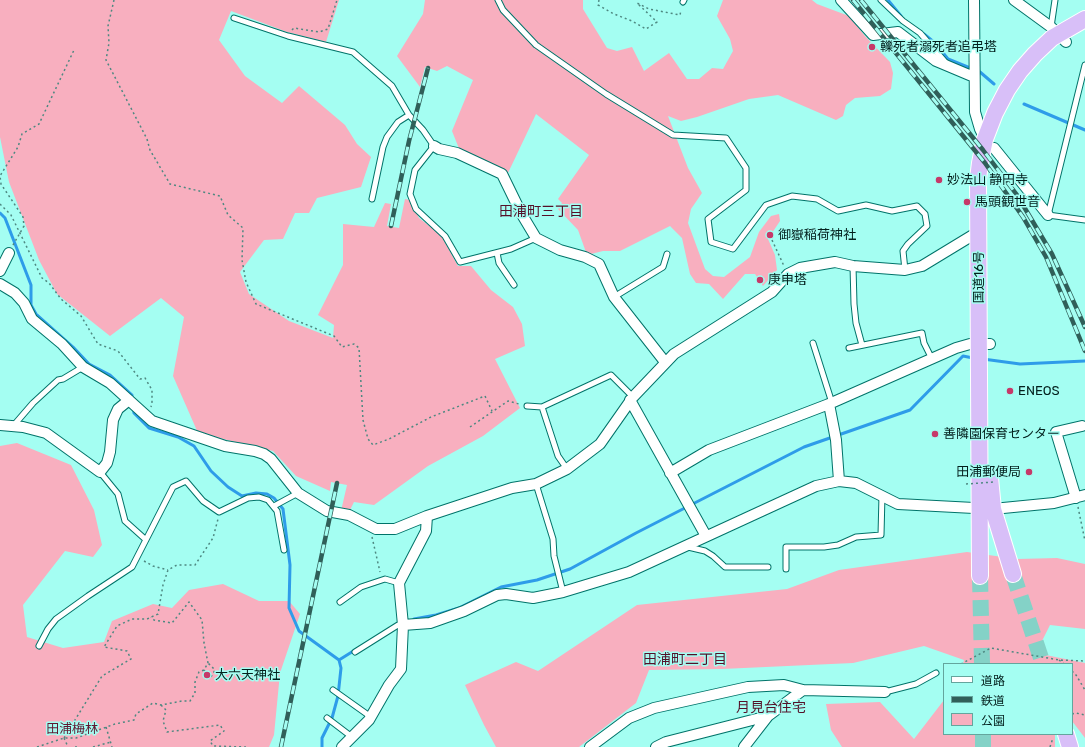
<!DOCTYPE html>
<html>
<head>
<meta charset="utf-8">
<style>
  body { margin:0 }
  #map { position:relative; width:1085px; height:747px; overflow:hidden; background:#a4fef2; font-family:Rubik,"Noto Sans JP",sans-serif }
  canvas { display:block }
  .legend { position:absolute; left:943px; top:663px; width:130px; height:72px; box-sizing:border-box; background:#a4fef2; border:1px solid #64a59d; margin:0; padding:5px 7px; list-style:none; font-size:12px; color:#03201d }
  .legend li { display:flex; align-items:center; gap:8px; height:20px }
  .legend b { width:20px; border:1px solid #64a59d }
</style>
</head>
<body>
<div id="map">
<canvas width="1085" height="747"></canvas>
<ul class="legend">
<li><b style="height:5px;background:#fff"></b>道路</li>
<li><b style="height:5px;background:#305f59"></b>鉄道</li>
<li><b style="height:11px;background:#f8afbf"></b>公園</li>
</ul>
</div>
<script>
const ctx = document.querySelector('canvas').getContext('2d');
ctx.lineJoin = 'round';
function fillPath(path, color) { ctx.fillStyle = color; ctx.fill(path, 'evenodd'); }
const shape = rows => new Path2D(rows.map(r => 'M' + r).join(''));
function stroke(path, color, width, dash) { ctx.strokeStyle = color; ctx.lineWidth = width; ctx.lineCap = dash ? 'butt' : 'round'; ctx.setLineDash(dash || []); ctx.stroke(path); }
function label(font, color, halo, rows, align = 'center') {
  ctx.font = font + ' Rubik,"Noto Sans JP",sans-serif'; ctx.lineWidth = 3; ctx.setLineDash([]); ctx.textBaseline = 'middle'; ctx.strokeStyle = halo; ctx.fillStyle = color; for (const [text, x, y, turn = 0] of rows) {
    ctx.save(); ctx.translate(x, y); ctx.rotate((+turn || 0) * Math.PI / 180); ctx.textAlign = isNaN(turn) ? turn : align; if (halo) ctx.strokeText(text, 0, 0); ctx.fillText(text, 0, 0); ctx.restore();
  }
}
fillPath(shape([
  [0,0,339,0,326,42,287,32,231,11,219,40,245,76,282,103,299,86,345,125,357,144,371,157,361,187,317,198,309,213,295,213,283,239,264,240,240,272,249,294,289,321,333,338,334,325,318,315,343,265,343,224,374,227,385,203,391,204,387,226,399,228,405,199,410,200,419,218,441,235,458,266,471,266,491,290,513,307,522,324,525,346,495,359,520,408,483,436,428,466,374,505,354,502,349,512,341,511,347,485,331,482,330,491,296,476,273,451,198,433,173,376,184,317,161,298,110,336,57,294,39,260,9,182,0,137],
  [425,0,583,0,583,9,607,48,617,51,632,47,644,71,669,53,687,79,699,79,712,68,723,69,733,51,730,39,717,16,723,0,812,0,817,4,849,16,865,36,890,62,893,73,891,89,880,96,855,98,846,105,843,116,836,120,778,95,749,99,697,117,681,121,668,116,688,168,702,193,691,209,688,223,705,269,713,276,724,277,750,257,759,232,771,216,779,214,780,221,768,239,775,255,777,270,763,286,755,274,745,274,723,299,709,284,696,283,690,274,682,238,670,226,620,251,603,251,587,255,578,230,558,209,562,203,558,199,589,155,536,114,508,173,460,151,452,131,473,80,447,66,437,71,425,67,420,87,397,56,423,14],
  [17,443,71,465,94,510,102,545,93,557,65,551,23,605,27,637,63,648,104,642,112,621,153,604,172,608,189,590,223,584,259,601,289,601,300,614,280,673,274,735,269,747,0,747,0,446],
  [967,552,1017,559,1057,558,1085,564,1085,629,1050,625,1036,653,1085,663,1085,738,1072,721,1072,664,963,664,964,660,924,646,853,663,722,669,649,670,636,703,579,747,496,747,484,725,465,685,516,662,538,671,637,605,787,589,839,570],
  [944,700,944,734,1055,734,1055,747,842,747,831,730,826,704,880,702,914,739]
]), '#f8afbf');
stroke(shape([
  [888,0,901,16],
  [924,34,935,43,948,59,980,72,994,84],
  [1024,104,1085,130],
  [0,213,5,218,31,285,31,305,36,314,73,347,89,364,110,375,132,395,132,399],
  [983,359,1020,364,1085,361],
  [133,407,134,413,149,428,178,437,194,446,211,471,228,487,242,496,256,493,267,494,274,498,283,509,290,565,289,608,299,631,339,660,355,650],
  [414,619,436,615,459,608,501,587,537,580,570,569,636,533,804,447,910,410,963,356,973,358],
  [322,747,322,738,332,718,338,696,341,668,339,660]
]), '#2e9ce9', 3);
stroke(shape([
  [1013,574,1043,664],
  [980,576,982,664],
  [983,734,983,747]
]), '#84d2c7', 16, [16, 8]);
const service = shape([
  [498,0,503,10,536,45,606,94,673,135,726,138,746,168,746,190,708,219,711,242,733,249,766,205,792,196,817,199,838,211,866,205,892,211,917,206,925,214,927,226,908,244,903,251,905,270],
  [881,0,903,21,920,33,946,63],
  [683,2,684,0],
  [234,18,288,36,353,52,392,86,409,115,423,130,434,146,415,170,410,194,416,209,445,236,460,262,511,249,536,238],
  [1051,27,1055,0],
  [1085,65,1048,215,1085,220],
  [372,199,383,147,387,137,398,122,409,115],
  [497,253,499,263,514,285],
  [853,266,854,304,856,323,862,345],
  [614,297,663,267,667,254],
  [813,343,832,403],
  [849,348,922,333,924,343,932,359],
  [527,406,542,407,558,456,567,469],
  [542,407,611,375,633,397],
  [14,425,33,403,58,380,63,379,83,367],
  [100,472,118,494,125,521,145,539],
  [536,484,553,539,554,556,563,592],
  [274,506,298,493],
  [688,547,705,551,713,556,725,567,768,567],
  [786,569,786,547,824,547,838,545,856,537,881,535,882,495],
  [340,602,361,587,385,579,399,583],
  [39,646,48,629,56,619,88,596,132,567,173,487,186,481,203,501,219,512,248,498,259,497,268,500,277,511,284,550],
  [355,652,398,625,403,625],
  [333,690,371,717],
  [885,692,916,684,936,673],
  [327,718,352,737]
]);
const minor = shape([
  [841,0,873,35,898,32,936,61,974,77],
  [974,0,975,112,980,129,985,139],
  [1014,0,1051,27,1066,42],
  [434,146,439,149,457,153,502,174,521,213,536,238,560,250,585,257,599,264,614,297,665,362],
  [994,148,1048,215],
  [0,271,9,253],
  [0,284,15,293,24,303,32,319,62,344,83,367,110,383,152,421,225,446,255,451,264,454,271,459,298,493,327,511,349,515,376,529,395,529,427,516,512,488,536,484,567,469,600,444,633,397,674,354,772,292,788,274,800,268,835,262,853,266,905,270,922,266,978,232],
  [630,400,706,536],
  [829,404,836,440,839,481],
  [0,425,23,427,46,433,100,472,107,463,110,452,113,420,118,409,129,400],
  [670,473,709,450,829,404,956,348,970,344,990,344],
  [1076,498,1056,432,1082,426],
  [403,625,430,623,464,611,497,595,506,594,533,598,563,592,629,572,816,486,839,481,856,483,898,504,993,509,1054,503,1085,495],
  [342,747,369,720,389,685,401,669,403,625,399,583,426,531,427,516],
  [590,747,629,718,654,708,748,687,784,685,803,690,885,692],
  [656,747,666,742,768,716],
  [744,747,768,716,803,690]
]);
const trunk = shape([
  [990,478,993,509,1013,574],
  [980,576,978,179,980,163,985,139,995,113,1007,90,1020,71,1035,54,1052,38,1085,19],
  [1066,734,1070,747]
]);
stroke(service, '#007369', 7);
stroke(minor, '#007369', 12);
stroke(trunk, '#fff', 18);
stroke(shape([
  [114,0,108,26,109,43,106,60,147,139,150,150,170,184,220,196,228,215,243,228,242,260,246,282,256,304,334,336,342,347,354,344,359,348,363,420,368,439,373,445,389,439,431,417,485,396,492,411],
  [599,0,598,5,614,14,632,21,646,29,657,22,637,3,649,9,680,15,681,10],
  [292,30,294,28,319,32,328,29,337,0],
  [0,204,11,215,42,278,49,283,61,299,81,316,98,344,118,351,140,379,145,378,152,390,152,402,151,407],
  [772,240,784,266],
  [13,245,24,226,23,217,1,184,0,176,18,147,22,134,39,124,74,50],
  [470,427,508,401,519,404],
  [1078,507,1085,541],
  [372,537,380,572],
  [144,561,153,566,168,570],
  [1059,660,1064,664],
  [961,664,991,648,1059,660,1085,661],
  [204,670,211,677,215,670,208,663],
  [1072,671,1076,675,1085,690],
  [161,705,166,710,163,721,167,732,220,725,224,731,210,741,213,746,246,747],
  [1072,714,1076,713,1085,715],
  [106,727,112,747],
  [64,738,102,676,131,659,127,651,104,647,117,626,132,619,147,619,158,614,163,585,168,570,177,565,195,565,213,538,218,519],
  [64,738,68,747],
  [37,747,64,738,76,738,115,724,134,720,136,714,153,703,161,705,182,701,190,701,195,693,195,682,199,672,204,670,208,663,204,643,202,620,189,602,172,623,154,620,151,617],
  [75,747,80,747],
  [93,747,111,742],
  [1050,747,1053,738]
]), '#4e8881', 1.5, [2, 3]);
stroke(service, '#fff', 5);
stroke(minor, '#fff', 10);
stroke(trunk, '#d8bff8', 16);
const rail = shape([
  [853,0,985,163,1023,217,1046,257,1085,351],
  [861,0,983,150,1017,195,1052,254,1085,327],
  [391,226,409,141,428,68],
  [281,747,337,483]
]);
stroke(rail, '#305f59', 4.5);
stroke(rail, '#a4fef2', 3, [9]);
stroke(shape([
  [966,484,994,482]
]), '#4e8881', 1.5, [2, 3]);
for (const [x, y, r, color] of [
  [872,47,4,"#c63969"],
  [939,180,4,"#c63969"],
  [967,202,4,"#c63969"],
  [770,235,4,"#c63969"],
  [760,280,4,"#c63969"],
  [1010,391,4,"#c63969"],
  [935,434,4,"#c63969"],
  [1029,472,4,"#c63969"],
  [207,675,4,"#c63969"]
]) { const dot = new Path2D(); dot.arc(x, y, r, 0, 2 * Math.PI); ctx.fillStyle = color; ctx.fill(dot); stroke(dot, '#a4fef2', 1.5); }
label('13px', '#03201d', '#a4fef2', [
  ["轢死者溺死者追弔塔",880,47],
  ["妙法山 静円寺",947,180],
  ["馬頭観世音",975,202],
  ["御嶽稲荷神社",778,235],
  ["庚申塔",768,280],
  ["ENEOS",1018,391],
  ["善隣園保育センター",943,434],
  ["田浦郵便局",1021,472,"right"],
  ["大六天神社",215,675]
], 'left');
label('13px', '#03201d', '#a4fef2', [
  ["国道16号",979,277,-90]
]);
label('13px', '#611730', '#a4fef2', [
  ["田浦梅林",72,729]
]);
label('14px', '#541028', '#a4fef2', [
  ["田浦町三丁目",541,212],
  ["田浦町二丁目",685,660],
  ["月見台住宅",771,708]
]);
</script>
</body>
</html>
